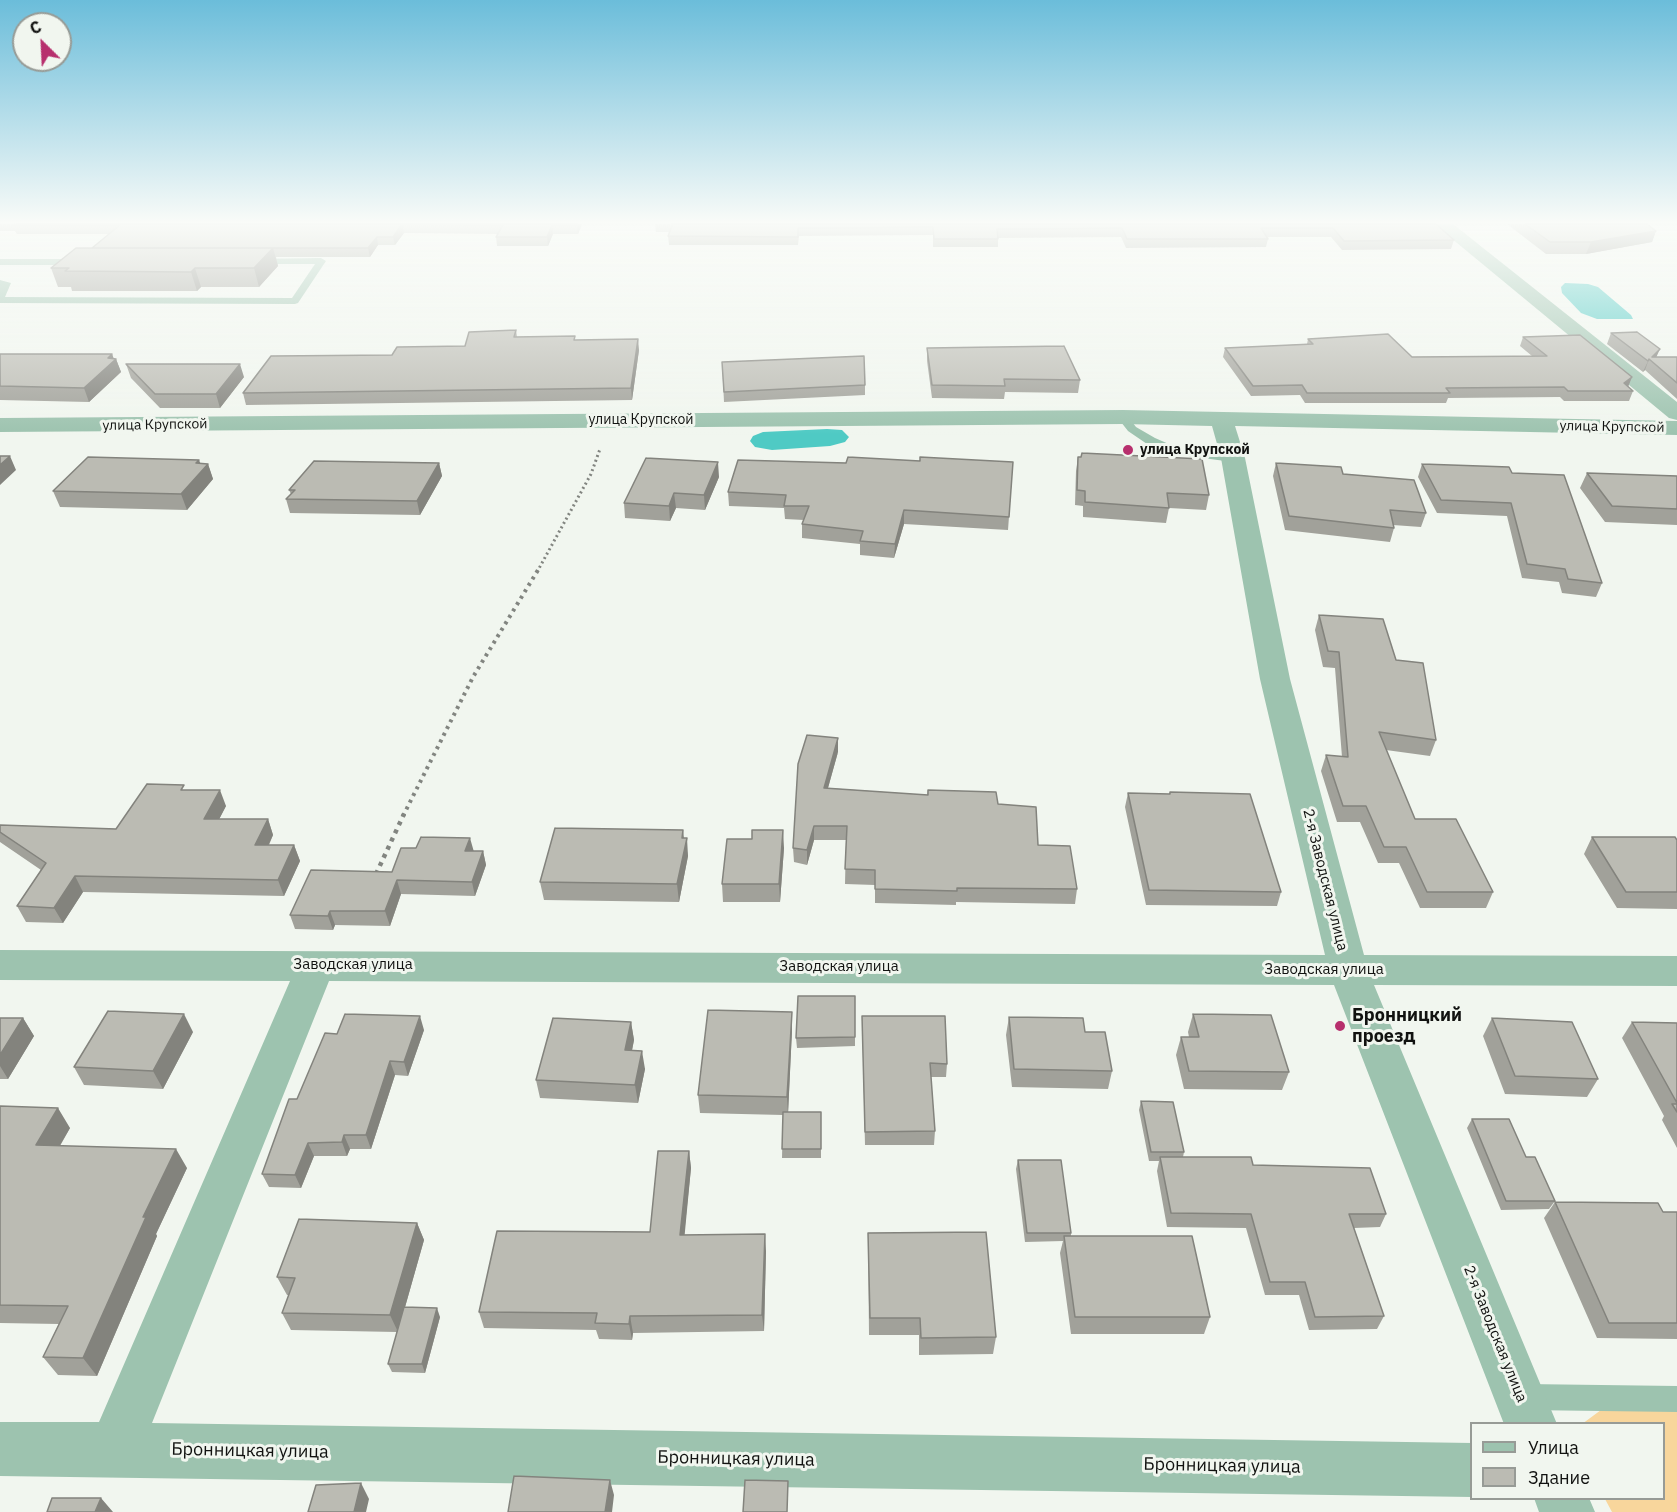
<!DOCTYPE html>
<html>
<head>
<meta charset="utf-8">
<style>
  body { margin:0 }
  #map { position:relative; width:1677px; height:1512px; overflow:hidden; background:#f1f6ef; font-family:"IBM Plex Sans",sans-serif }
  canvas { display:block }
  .legend { position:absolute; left:1470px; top:1422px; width:195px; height:78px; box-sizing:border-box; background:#f1f6ef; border:2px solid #979b96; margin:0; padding:8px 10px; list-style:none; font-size:18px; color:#111210 }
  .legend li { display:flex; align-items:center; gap:12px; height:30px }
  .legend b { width:30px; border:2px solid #979b96 }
  .north { position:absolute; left:12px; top:12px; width:60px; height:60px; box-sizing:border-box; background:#f1f6ef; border:2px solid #979b96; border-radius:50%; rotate:336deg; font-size:16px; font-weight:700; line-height:24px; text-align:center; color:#111210 }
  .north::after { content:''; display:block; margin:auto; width:21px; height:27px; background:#b72f6d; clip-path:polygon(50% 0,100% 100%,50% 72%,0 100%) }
</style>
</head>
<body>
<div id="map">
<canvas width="1677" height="1512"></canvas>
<ul class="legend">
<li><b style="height:8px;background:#9dc3af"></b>Улица</li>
<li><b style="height:16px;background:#bbbbb3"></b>Здание</li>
</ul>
<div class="north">С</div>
</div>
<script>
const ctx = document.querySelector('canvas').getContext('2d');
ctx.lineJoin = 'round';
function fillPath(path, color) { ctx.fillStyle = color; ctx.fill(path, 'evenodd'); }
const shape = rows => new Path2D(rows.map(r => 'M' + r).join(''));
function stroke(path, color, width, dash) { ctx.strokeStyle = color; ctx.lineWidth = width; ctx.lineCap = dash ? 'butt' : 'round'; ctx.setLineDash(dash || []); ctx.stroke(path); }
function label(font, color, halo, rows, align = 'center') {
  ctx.font = font + ' "IBM Plex Sans",sans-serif'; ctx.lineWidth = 6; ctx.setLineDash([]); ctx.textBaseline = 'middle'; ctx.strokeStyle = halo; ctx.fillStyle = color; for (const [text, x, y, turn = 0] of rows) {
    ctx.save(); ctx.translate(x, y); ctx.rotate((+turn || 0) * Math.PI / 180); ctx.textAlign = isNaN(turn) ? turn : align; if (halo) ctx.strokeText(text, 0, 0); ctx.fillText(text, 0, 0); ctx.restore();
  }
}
fillPath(shape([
  [1601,1410,1677,1411,1677,1512,1612,1512,1605,1499,1664,1498,1664,1424,1582,1424]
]), '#f8d69c');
fillPath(shape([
  [1565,283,1588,284,1598,287,1631,315,1633,319,1597,319,1581,313,1562,293,1561,287],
  [827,429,842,430,849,437,845,442,830,446,772,450,755,447,750,441,753,436,763,432]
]), '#4fcac4');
stroke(shape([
  [537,572,591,474,600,449]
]), '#828580', 3, [2, 3]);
stroke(shape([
  [403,816,473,677,538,570]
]), '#828580', 4, [3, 4.5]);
stroke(shape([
  [376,874,404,814]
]), '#828580', 4.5, [4, 5]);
fillPath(shape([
  [321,258,326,261,298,303,295,304,0,303,0,280,11,283,5,297,292,298,315,264,256,264,253,263,253,259,321,258],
  [0,259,81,259,86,262,81,265,0,265,0,259],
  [1123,414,1127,415,1136,427,1155,438,1178,448,1233,454,1239,458,1233,462,1172,454,1147,444,1128,431,1117,417,1123,414],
  [1525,1384,1677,1386,1677,1412,1525,1410,1516,1406,1512,1397,1516,1388,1525,1384]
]), '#9dc3af');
fillPath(shape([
  [1434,224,1453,224,1677,402,1677,420,1669,418,1434,224],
  [1123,410,1677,421,1677,435,1235,426,1245,458,1290,679,1364,955,1677,956,1677,986,1374,985,1557,1424,1504,1424,1334,985,329,981,152,1423,1472,1443,1472,1497,0,1476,0,1422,99,1422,290,981,0,980,0,950,1325,955,1260,679,1221,458,1212,426,1123,424,0,432,0,418,1123,410],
  [1534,1498,1589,1498,1595,1512,1539,1512,1534,1498]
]), '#9dc3af');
fillPath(shape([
  [0,224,582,224,578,234,553,234,548,246,497,246,496,237,498,234,404,233,395,245,378,245,370,257,276,257,278,266,259,287,201,287,197,291,72,291,71,287,58,287,51,268,92,248,109,234,17,234,15,231,0,231],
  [655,224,1436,224,1454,240,1451,249,1342,250,1331,237,1267,237,1268,239,1266,247,1126,248,1121,237,998,238,998,247,933,247,933,235,799,236,798,245,669,245,668,236,670,232,656,232],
  [1507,224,1647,224,1656,231,1652,242,1586,254,1546,254],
  [516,330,517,337,575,336,575,340,639,350,632,400,246,405,243,393,392,355,465,346],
  [1611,333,1657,357,1677,357,1677,399,1645,370,1643,372,1607,344],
  [1523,337,1632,377,1628,386,1633,391,1629,401,1564,401,1560,397,1448,398,1446,403,1305,403,1300,395,1251,396,1223,357,1225,348,1307,344,1308,339,1412,357,1532,356,1520,346],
  [927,348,1080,380,1078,393,1005,392,1004,399,932,398,927,361],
  [0,354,112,354,114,359,116,359,121,372,89,402,0,400],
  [722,362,865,385,865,395,724,402],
  [126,364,244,377,220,408,160,408,131,378],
  [1078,457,1209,495,1206,510,1169,508,1166,523,1083,517,1083,506,1075,505,1076,471],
  [920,461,1013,462,1008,530,904,524,894,558,860,555,860,544,802,538,802,524,804,520,785,519,784,508,729,506,728,492,846,463],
  [439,463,442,476,420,515,290,513,286,499,291,494,289,490],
  [1276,463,1343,474,1426,513,1421,527,1393,525,1394,528,1390,542,1285,530,1273,476],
  [201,464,208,464,213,479,187,510,60,507,53,491],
  [1422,464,1512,473,1602,583,1596,597,1562,593,1559,582,1522,578,1507,516,1437,513,1418,477],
  [1587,473,1677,476,1677,525,1605,522,1580,488],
  [719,477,705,510,676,508,670,521,625,518,624,503],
  [1319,615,1396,660,1436,740,1430,756,1386,750,1415,819,1493,892,1486,908,1420,908,1399,863,1378,863,1360,822,1337,822,1321,771,1326,755,1342,757,1335,668,1323,667,1315,630],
  [838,752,828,788,927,795,928,790,998,804,1038,845,1077,889,1075,904,956,902,956,905,875,903,875,885,845,884,846,840,814,840,807,865,794,862,793,848],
  [186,790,226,806,219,819,268,819,273,835,269,845,294,845,300,861,284,896,83,892,63,923,26,922,17,906,41,870,0,842,0,825,116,829],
  [1170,792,1281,892,1277,906,1146,905,1125,807,1128,793,1169,794],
  [1592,837,1677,840,1677,909,1617,908,1584,854],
  [684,838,688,856,679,902,544,900,540,882],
  [752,839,784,848,780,902,723,902,722,884],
  [473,851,483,851,486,865,475,896,401,894,390,926,335,925,333,930,295,929,290,915,392,872],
  [855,996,855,1046,797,1048,796,1038],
  [792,1012,792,1030,788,1112,821,1112,821,1158,782,1158,783,1115,700,1113,698,1095],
  [1193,1014,1289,1072,1282,1090,1184,1089,1176,1055,1181,1037,1189,1037,1188,1032],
  [862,1016,947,1064,946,1077,931,1077,935,1131,934,1145,865,1145],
  [1009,1017,1085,1032,1112,1071,1108,1089,1012,1087,1006,1035],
  [0,1018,23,1018,34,1036,8,1079,0,1079],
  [1492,1018,1598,1079,1587,1097,1505,1094,1483,1036],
  [631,1022,634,1040,632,1051,645,1069,638,1103,540,1098,536,1080],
  [1632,1022,1677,1023,1677,1148,1662,1120,1664,1116,1622,1038],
  [424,1030,408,1076,395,1075,371,1149,350,1149,347,1156,314,1156,301,1188,269,1187,262,1174,297,1099,337,1034],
  [193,1032,163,1089,84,1085,74,1067],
  [1141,1101,1184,1152,1183,1157,1253,1165,1386,1214,1380,1227,1354,1228,1384,1316,1377,1329,1309,1330,1299,1295,1265,1295,1246,1228,1167,1227,1157,1171,1159,1161,1149,1161,1139,1110],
  [0,1106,70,1128,60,1146,187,1168,156,1234,157,1236,97,1376,58,1375,43,1357,59,1324,0,1323],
  [1472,1119,1526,1157,1555,1201,1549,1209,1501,1210,1467,1128],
  [689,1151,691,1168,684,1235,766,1251,764,1331,633,1333,632,1340,599,1339,596,1330,484,1328,479,1312,650,1232],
  [1018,1160,1071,1233,1071,1236,1210,1317,1204,1334,1071,1334,1060,1253,1063,1241,1025,1242,1016,1169],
  [1555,1202,1663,1212,1677,1212,1677,1339,1597,1338,1544,1218],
  [417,1223,424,1240,405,1307,440,1317,425,1373,392,1372,388,1364,397,1332,291,1330,282,1313,289,1295,287,1295,277,1277],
  [868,1233,996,1337,993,1354,919,1355,919,1335,869,1335]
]), '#a1a19a');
fillPath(shape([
  [402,224,404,233,395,245,393,237],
  [577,224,582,224,578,234,577,225],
  [552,225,553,234,548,246,547,237],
  [1656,231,1652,242,1586,254,1591,242],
  [377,237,378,245,370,257,368,248],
  [273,248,278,266,259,287,254,268],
  [195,268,201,287,197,291,191,272],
  [638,339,639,350,632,400,631,388],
  [1660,349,1655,360,1652,357],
  [112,354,114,360,116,359,121,372,89,402,84,388],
  [1649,359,1645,370,1643,372,1648,361],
  [240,364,244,377,220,408,216,394],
  [1632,377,1628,387,1624,383],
  [10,456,16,470,0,485,0,465],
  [199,460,203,470,208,464,213,479,187,510,181,494,196,463],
  [718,462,719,477,705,510,704,495],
  [439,463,442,476,420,515,417,501],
  [674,493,676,508,670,521,669,506],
  [904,510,904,524,894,558,895,544],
  [838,738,838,752,824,802,824,788],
  [220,790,226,806,211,835,204,819],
  [268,819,273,835,261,861,255,845],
  [814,826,814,840,807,865,807,850],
  [683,830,685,847,687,838,688,856,679,902,677,884],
  [783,830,784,848,780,902,779,884],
  [470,838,474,852,465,851],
  [294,845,300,861,284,896,278,880],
  [483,851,486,865,475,896,472,882],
  [75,876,83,892,63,923,54,908],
  [397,880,401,894,390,926,385,911],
  [330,911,335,925,333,930,328,916],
  [792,1012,792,1030,788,1115,787,1097],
  [184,1014,193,1032,163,1089,153,1071],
  [420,1016,424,1030,408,1076,404,1062],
  [23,1018,34,1036,8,1079,0,1066,0,1055],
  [631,1022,634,1040,628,1069,625,1050],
  [642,1051,645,1069,638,1103,635,1085],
  [390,1061,395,1075,371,1149,366,1135],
  [58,1108,70,1128,49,1164,36,1145],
  [344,1135,350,1149,347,1156,342,1142],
  [308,1143,314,1156,301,1188,295,1175],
  [176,1149,187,1168,156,1234,157,1236,97,1376,83,1358,143,1217],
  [689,1151,691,1168,683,1252,680,1235],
  [417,1223,424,1240,398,1332,390,1315],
  [765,1234,766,1251,764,1331,762,1315],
  [437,1308,440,1317,425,1373,422,1364],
  [630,1316,633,1333,632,1340,629,1324],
  [610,1480,614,1495,612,1512,605,1512],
  [361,1483,369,1499,366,1512,354,1512],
  [101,1498,113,1512,95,1512]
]), '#83837d');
const building = shape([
  [16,224,577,224,577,225,552,225,547,237,496,237,503,225,402,224,393,237,377,237,368,248,92,248,120,225,13,225,16,224],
  [672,224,1436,224,1454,240,1344,241,1333,228,1261,228,1268,239,1127,239,1122,228,997,229,998,239,934,239,933,227,798,228,798,237,668,236,673,224,672,224],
  [1525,224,1647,224,1656,231,1591,242,1550,242,1525,224],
  [76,248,273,248,254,268,195,268,191,272,65,271,69,268,51,268,76,248],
  [516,330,514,337,575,336,574,340,638,339,631,388,243,393,271,356,392,355,397,347,465,346,469,332,516,330],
  [1637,332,1660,349,1652,357,1677,357,1677,383,1649,359,1648,361,1611,333,1637,332],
  [1388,334,1412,357,1547,356,1523,337,1580,335,1632,377,1624,383,1633,391,1568,391,1564,387,1446,388,1450,393,1307,393,1302,385,1253,386,1225,348,1313,344,1308,339,1388,334],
  [1064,346,1080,380,1004,379,1005,386,932,385,927,348,1064,346],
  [0,354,112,354,108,358,116,359,84,388,0,386,0,354],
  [864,356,865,385,724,392,722,362,864,356],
  [126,364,240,364,216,394,155,394,126,364],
  [1082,453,1202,459,1209,495,1167,493,1169,508,1085,502,1085,491,1077,490,1078,457,1081,457,1082,453],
  [0,456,10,456,0,465,0,456],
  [88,457,199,460,196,463,208,464,181,494,53,491,88,457],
  [848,457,920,461,920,457,1013,462,1009,517,904,510,895,544,860,541,863,531,802,524,809,506,784,506,786,495,728,492,738,460,846,463,848,457],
  [646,458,718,462,704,495,674,493,669,506,624,503,646,458],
  [314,461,439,463,417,501,286,499,295,490,289,490,314,461],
  [1276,463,1341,467,1343,474,1414,480,1426,513,1390,510,1394,528,1289,516,1276,463],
  [1422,464,1509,467,1512,473,1564,475,1602,583,1568,579,1565,569,1527,564,1511,503,1441,500,1422,464],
  [1587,473,1677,476,1677,509,1612,506,1587,473],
  [1319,615,1383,619,1396,660,1423,663,1436,740,1379,732,1415,819,1456,819,1493,892,1427,892,1406,847,1384,847,1366,806,1343,806,1326,755,1348,757,1339,652,1328,651,1319,615],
  [807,735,838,738,824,788,928,795,928,790,996,792,998,804,1036,807,1038,845,1070,846,1077,889,957,888,957,891,875,889,875,870,845,869,847,826,814,826,807,850,793,848,798,764,807,735],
  [147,784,184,785,181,790,220,790,204,819,268,819,255,845,294,845,278,880,75,876,54,908,17,906,46,863,0,832,0,825,116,829,147,784],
  [1170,792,1250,794,1281,892,1149,890,1128,793,1170,794,1170,792],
  [555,828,683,830,682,838,687,838,677,884,540,882,555,828],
  [752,830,783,830,779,884,722,884,727,839,752,839,752,830],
  [421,837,470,838,465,851,483,851,472,882,397,880,385,911,330,911,328,916,290,915,311,870,392,872,401,848,416,848,421,837],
  [1592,837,1675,837,1677,840,1677,892,1626,892,1592,837],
  [798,996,855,996,855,1037,796,1038,798,996],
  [708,1010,792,1012,787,1097,698,1095,708,1010],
  [108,1011,184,1014,153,1071,74,1067,108,1011],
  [345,1014,420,1016,404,1062,390,1061,366,1135,344,1135,342,1142,308,1143,295,1175,262,1174,289,1099,297,1099,325,1033,337,1034,345,1014],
  [1193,1014,1271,1015,1289,1072,1189,1071,1181,1037,1199,1037,1193,1014],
  [862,1016,945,1016,947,1064,930,1063,935,1131,865,1132,862,1016],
  [1009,1017,1083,1018,1085,1032,1105,1032,1112,1071,1014,1069,1009,1017],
  [0,1018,23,1018,0,1055,0,1018],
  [553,1018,631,1022,625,1050,642,1051,635,1085,536,1080,553,1018],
  [1492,1018,1572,1022,1598,1079,1515,1076,1492,1018],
  [1632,1022,1677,1023,1677,1103,1632,1022],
  [1141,1101,1173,1102,1184,1152,1151,1152,1141,1101],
  [1672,1104,1677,1104,1677,1112,1672,1104],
  [0,1106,58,1108,36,1145,176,1149,143,1217,146,1217,83,1358,43,1357,68,1306,0,1305,0,1106],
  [783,1112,821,1112,821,1149,782,1149,783,1112],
  [1472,1119,1509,1119,1526,1157,1535,1157,1555,1201,1506,1201,1472,1119],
  [658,1151,689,1151,680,1235,765,1234,762,1315,630,1316,629,1324,595,1323,597,1313,479,1312,497,1231,650,1232,658,1151],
  [1160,1157,1251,1157,1253,1165,1370,1168,1386,1214,1349,1214,1384,1316,1315,1317,1305,1282,1270,1282,1251,1214,1171,1213,1160,1157],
  [1018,1160,1061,1160,1071,1233,1027,1233,1018,1160],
  [1555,1202,1658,1203,1663,1212,1677,1212,1677,1323,1609,1323,1555,1202],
  [299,1219,417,1223,390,1315,282,1313,295,1278,277,1277,299,1219],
  [986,1232,996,1337,921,1338,920,1318,870,1318,868,1233,986,1232],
  [1064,1236,1192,1236,1210,1317,1075,1317,1064,1236],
  [404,1307,437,1308,422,1364,388,1364,404,1307],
  [514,1476,610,1480,605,1512,508,1512,514,1476],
  [745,1480,788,1481,787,1512,743,1512,745,1480],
  [361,1483,354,1512,308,1512,316,1485,361,1483],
  [52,1498,101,1498,95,1512,47,1512,52,1498]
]);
fillPath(building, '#bbbbb3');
stroke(building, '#83837d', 1.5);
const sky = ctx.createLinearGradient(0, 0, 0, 435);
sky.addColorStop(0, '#6bbdda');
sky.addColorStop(0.51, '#f9fbf8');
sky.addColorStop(1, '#f9fbf800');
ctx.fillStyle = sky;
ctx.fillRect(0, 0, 1677, 435);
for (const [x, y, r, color] of [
  [1128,450,6,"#b72f6d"],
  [1340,1026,6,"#b72f6d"]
]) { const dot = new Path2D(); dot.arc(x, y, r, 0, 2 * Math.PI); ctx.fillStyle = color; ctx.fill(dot); stroke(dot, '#f1f6ef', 2); }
label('14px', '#111210', '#f1f6ef', [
  ["улица Крупской",641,420],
  ["улица Крупской",155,425,-1],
  ["улица Крупской",1612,427,1]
]);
label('bold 14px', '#111210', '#f1f6ef', [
  ["улица Крупской",1140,450]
], 'left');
label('15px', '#111210', '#f1f6ef', [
  ["2-я Заводская улица",1325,880,76],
  ["Заводская улица",353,965],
  ["Заводская улица",839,967],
  ["Заводская улица",1324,970],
  ["2-я Заводская улица",1495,1334,68]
]);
label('bold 18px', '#111210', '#f1f6ef', [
  ["Бронницкий",1352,1016],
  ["проезд",1352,1037]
], 'left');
label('18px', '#111210', '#f1f6ef', [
  ["Бронницкая улица",250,1451,1],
  ["Бронницкая улица",736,1459,1],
  ["Бронницкая улица",1222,1466,1]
]);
</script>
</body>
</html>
